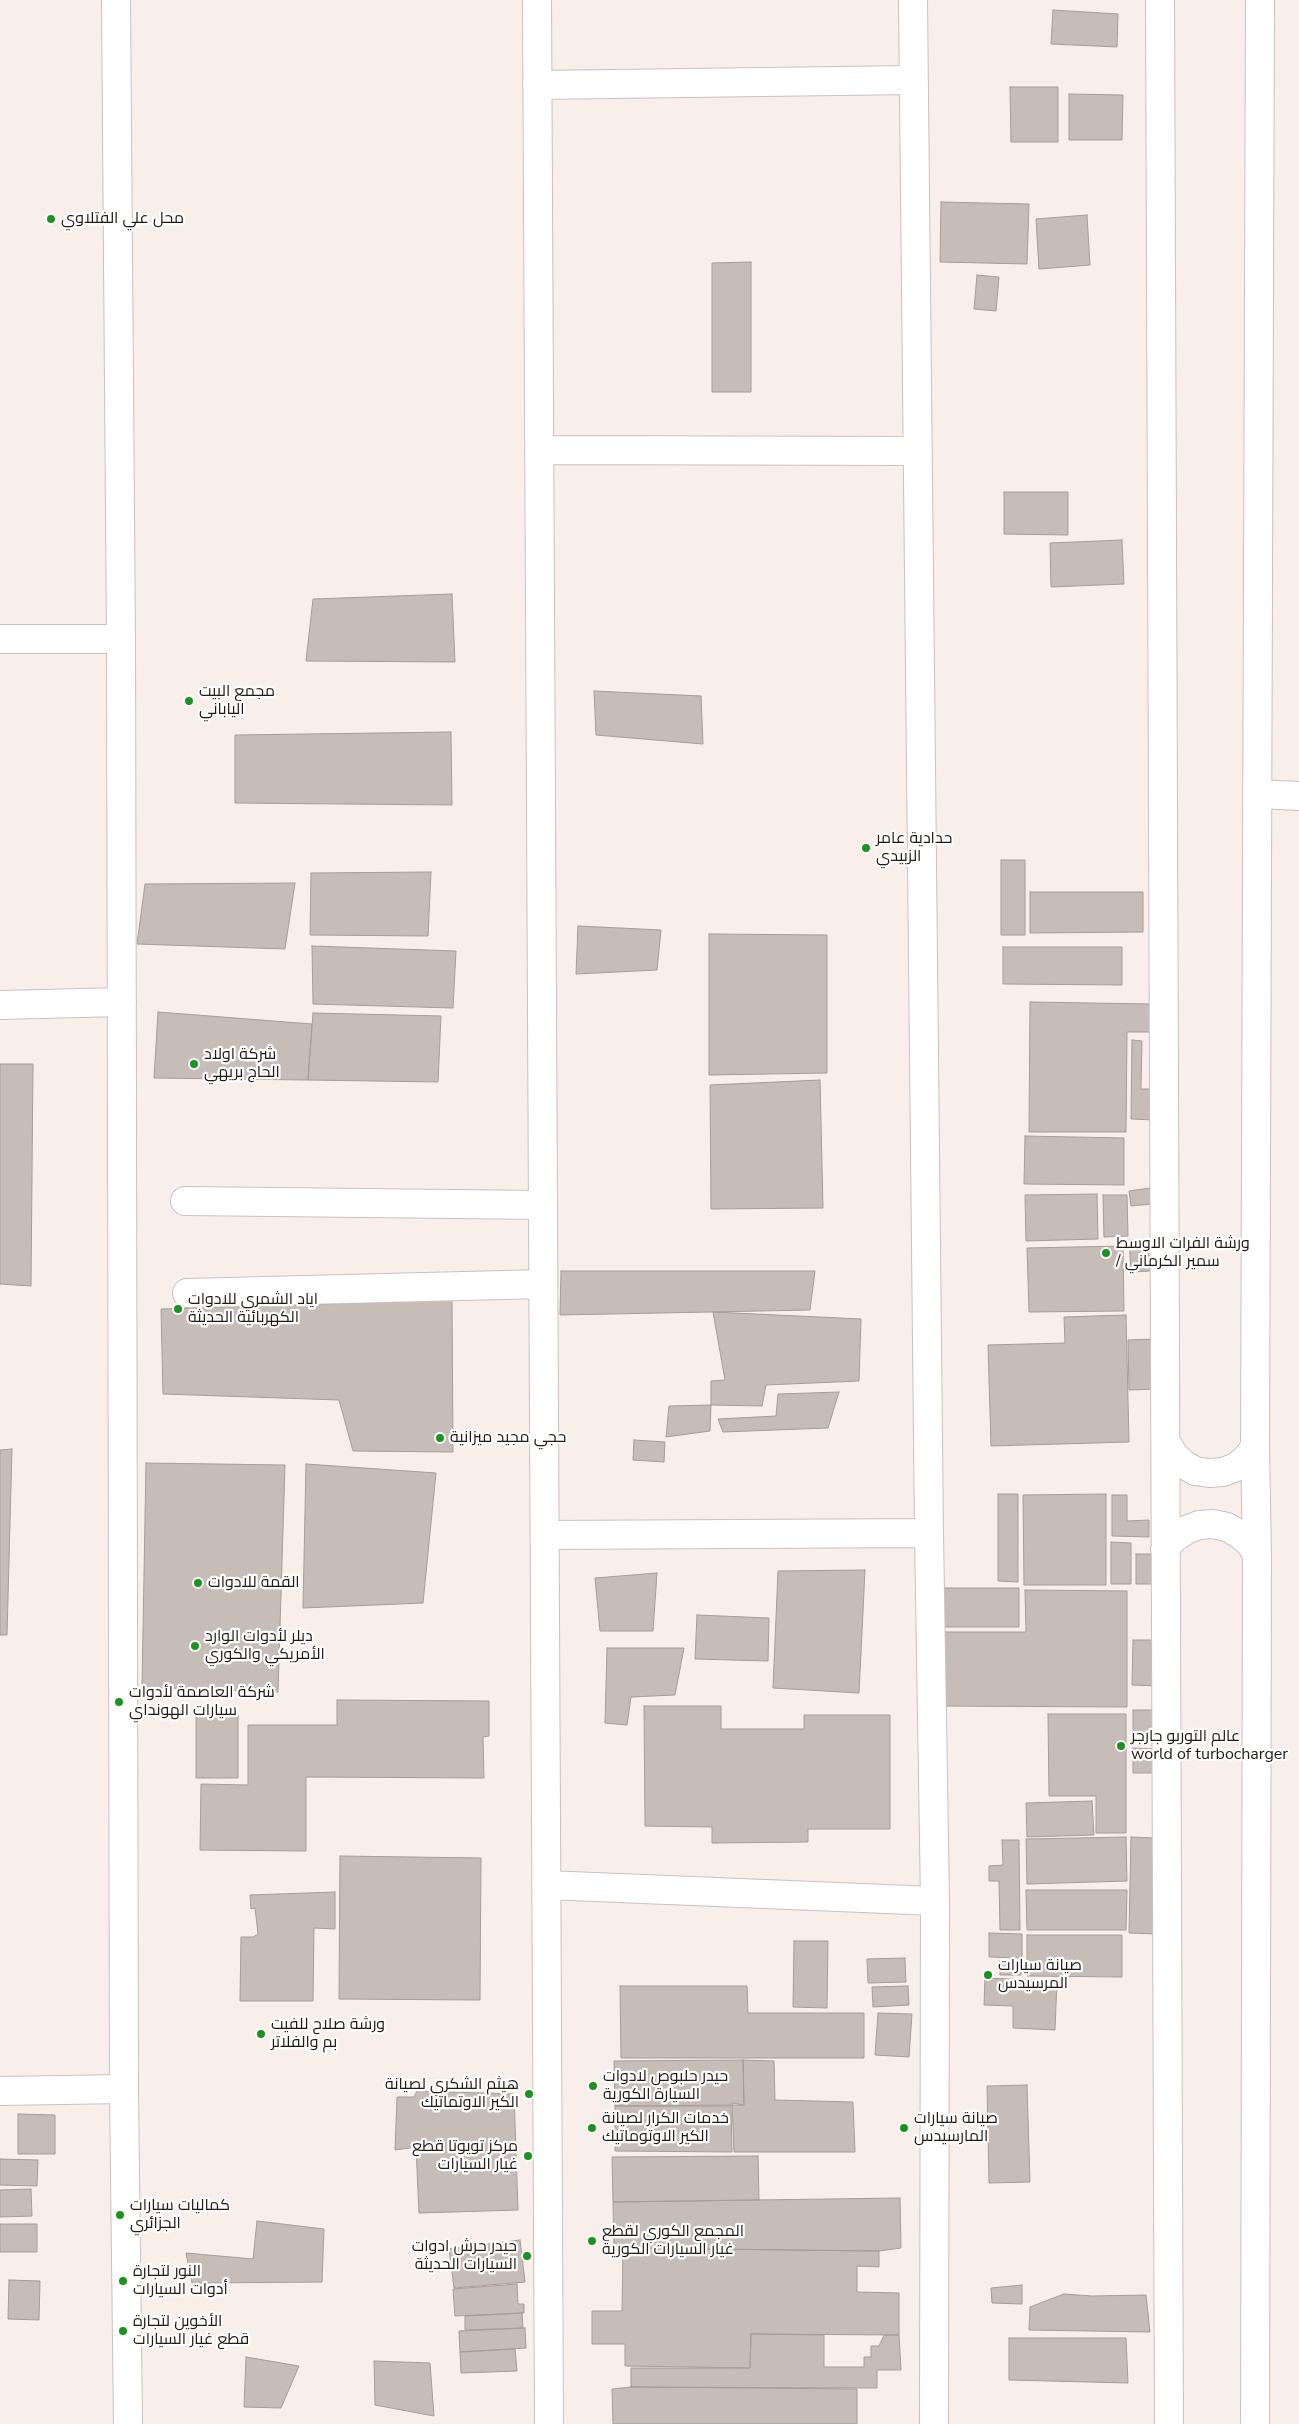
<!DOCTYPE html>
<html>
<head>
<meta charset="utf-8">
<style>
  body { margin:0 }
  canvas { display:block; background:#f8eeea }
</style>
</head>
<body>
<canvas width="1299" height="2424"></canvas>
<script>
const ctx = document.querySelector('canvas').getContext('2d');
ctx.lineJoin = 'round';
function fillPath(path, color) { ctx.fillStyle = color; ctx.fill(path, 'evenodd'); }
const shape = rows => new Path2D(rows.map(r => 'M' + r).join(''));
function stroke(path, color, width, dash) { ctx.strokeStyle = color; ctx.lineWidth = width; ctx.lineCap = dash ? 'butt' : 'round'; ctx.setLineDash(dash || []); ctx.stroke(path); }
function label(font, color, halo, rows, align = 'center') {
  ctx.font = font + ' "Nunito Sans",Cairo,sans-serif'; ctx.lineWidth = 4.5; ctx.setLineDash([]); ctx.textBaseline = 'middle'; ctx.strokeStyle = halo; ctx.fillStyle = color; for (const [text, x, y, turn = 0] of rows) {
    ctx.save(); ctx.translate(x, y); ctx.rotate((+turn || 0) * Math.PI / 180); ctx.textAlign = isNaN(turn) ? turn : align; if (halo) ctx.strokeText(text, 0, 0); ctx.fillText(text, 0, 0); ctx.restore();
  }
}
const building = shape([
  [1053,10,1118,14,1117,47,1051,44,1053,10],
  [1010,87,1058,87,1058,142,1011,142,1010,87],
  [1069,94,1123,95,1122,140,1069,140,1069,94],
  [941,202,1029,204,1027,264,940,262,941,202],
  [1087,215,1090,265,1039,269,1036,219,1087,215],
  [751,262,751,392,712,392,712,263,751,262],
  [977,275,999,277,996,311,974,309,977,275],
  [1004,492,1068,492,1068,535,1004,534,1004,492],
  [1122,540,1124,584,1051,587,1050,543,1122,540],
  [452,594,455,662,306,661,313,599,452,594],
  [594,691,701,696,703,744,596,735,594,691],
  [451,732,452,805,235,803,235,735,451,732],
  [1001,860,1025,860,1025,935,1001,935,1001,860],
  [431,872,428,936,310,935,311,873,431,872],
  [295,883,285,949,137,944,145,884,295,883],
  [1030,892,1143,892,1143,932,1030,933,1030,892],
  [578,926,661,930,657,970,576,974,578,926],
  [709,934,827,935,827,1073,709,1075,709,934],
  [312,946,456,951,453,1008,313,1004,312,946],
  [1003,947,1122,947,1122,985,1003,984,1003,947],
  [1030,1002,1152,1004,1151,1032,1127,1032,1126,1132,1029,1132,1030,1002],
  [158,1012,312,1024,308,1080,154,1078,158,1012],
  [313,1013,441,1016,438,1082,308,1080,313,1013],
  [1132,1040,1142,1041,1141,1089,1156,1089,1155,1120,1131,1119,1132,1040],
  [0,1064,33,1064,31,1286,0,1284,0,1064],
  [820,1080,823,1208,711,1209,710,1085,820,1080],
  [1025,1136,1124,1138,1124,1185,1024,1184,1025,1136],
  [1150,1188,1152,1204,1131,1206,1129,1191,1150,1188],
  [1097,1194,1098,1239,1026,1241,1025,1195,1097,1194],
  [1103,1195,1127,1195,1128,1236,1104,1237,1103,1195],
  [1148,1239,1150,1271,1131,1272,1129,1240,1148,1239],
  [1123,1246,1124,1311,1029,1312,1027,1248,1123,1246],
  [561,1271,815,1271,810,1310,560,1315,561,1271],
  [452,1300,453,1452,353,1451,339,1400,163,1394,161,1309,452,1300],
  [713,1312,861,1319,859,1381,766,1385,762,1406,711,1405,711,1381,725,1380,713,1312],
  [1126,1315,1129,1442,991,1446,988,1345,1065,1343,1064,1317,1126,1315],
  [1156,1339,1157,1389,1129,1390,1128,1340,1156,1339],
  [839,1392,828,1428,723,1432,718,1419,776,1416,778,1394,839,1392],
  [711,1405,710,1431,666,1437,669,1406,711,1405],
  [634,1440,665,1442,664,1462,633,1460,634,1440],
  [12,1449,7,1635,0,1635,0,1450,12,1449],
  [146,1463,285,1465,278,1692,142,1687,146,1463],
  [306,1464,436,1473,423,1603,303,1608,306,1464],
  [998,1494,1018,1494,1018,1582,998,1581,998,1494],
  [1106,1494,1106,1585,1024,1585,1023,1495,1106,1494],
  [1112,1495,1127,1495,1127,1521,1149,1520,1149,1537,1112,1536,1112,1495],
  [1111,1542,1131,1543,1131,1584,1111,1584,1111,1542],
  [1136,1554,1159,1554,1159,1584,1136,1584,1136,1554],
  [865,1570,859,1693,773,1688,778,1571,865,1570],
  [657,1573,653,1631,600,1631,595,1578,657,1573],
  [941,1588,1019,1588,1019,1627,941,1627,941,1588],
  [1025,1590,1127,1591,1127,1707,941,1706,942,1632,1026,1632,1025,1590],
  [697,1615,769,1618,768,1661,695,1659,697,1615],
  [1133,1640,1161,1640,1161,1686,1132,1685,1133,1640],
  [607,1648,684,1648,675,1695,631,1697,627,1725,605,1723,607,1648],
  [337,1700,489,1701,489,1736,483,1737,484,1778,306,1777,306,1851,200,1850,201,1784,248,1785,248,1725,337,1725,337,1700],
  [644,1706,721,1706,721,1729,804,1729,804,1715,890,1715,890,1829,808,1829,808,1842,712,1843,712,1827,645,1826,644,1706],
  [1133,1710,1162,1710,1161,1732,1133,1732,1133,1710],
  [1048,1714,1126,1714,1126,1833,1096,1833,1096,1796,1049,1796,1048,1714],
  [196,1715,238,1715,238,1778,196,1778,196,1715],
  [1133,1748,1159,1749,1159,1773,1133,1773,1133,1748],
  [1092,1801,1094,1835,1027,1837,1026,1803,1092,1801],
  [1126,1837,1127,1881,1027,1884,1026,1839,1126,1837],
  [1131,1837,1154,1838,1153,1882,1161,1882,1160,1934,1129,1933,1131,1837],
  [1002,1840,1019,1840,1020,1930,1000,1930,999,1881,989,1881,989,1866,1003,1865,1002,1840],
  [340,1856,481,1858,480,2000,339,1999,340,1856],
  [1026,1890,1127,1890,1126,1930,1027,1930,1026,1890],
  [335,1892,335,1929,314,1928,313,2001,240,2001,241,1937,253,1937,258,1934,255,1908,251,1909,250,1895,335,1892],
  [989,1933,1022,1934,1022,1958,989,1957,989,1933],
  [1027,1935,1122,1935,1122,1977,1027,1976,1027,1935],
  [794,1941,828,1941,827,2008,793,2007,794,1941],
  [905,1958,906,1982,868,1983,867,1959,905,1958],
  [1000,1961,1021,1962,1021,1975,1000,1975,1000,1961],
  [985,1978,1057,1981,1055,2030,1013,2028,1013,2006,984,2005,985,1978],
  [620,1986,747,1986,748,2013,864,2013,864,2058,621,2058,620,1986],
  [908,1986,909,2005,873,2007,872,1987,908,1986],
  [878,2013,912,2014,909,2057,875,2055,878,2013],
  [743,2060,774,2061,775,2100,853,2102,855,2152,734,2152,732,2103,744,2105,743,2060],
  [743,2060,744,2105,615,2106,614,2061,743,2060],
  [1027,2085,1030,2182,989,2183,987,2086,1027,2085],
  [417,2091,514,2094,518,2210,419,2213,416,2147,395,2150,397,2097,414,2097,417,2091],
  [615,2106,731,2106,732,2152,615,2151,615,2106],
  [18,2114,55,2115,55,2154,18,2154,18,2114],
  [758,2156,759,2200,613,2202,612,2157,758,2156],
  [0,2159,38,2160,37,2186,0,2185,0,2159],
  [31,2189,32,2216,0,2217,0,2190,31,2189],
  [900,2198,901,2248,879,2251,623,2248,614,2252,613,2202,900,2198],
  [257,2221,324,2229,322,2282,192,2283,186,2253,253,2259,257,2221],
  [0,2224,37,2224,37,2252,0,2252,0,2224],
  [520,2240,525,2282,454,2288,449,2249,520,2240],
  [623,2248,879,2251,879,2267,857,2266,857,2292,899,2293,899,2335,751,2334,750,2368,625,2366,625,2344,592,2344,592,2311,622,2311,623,2248],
  [9,2280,40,2281,39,2320,8,2319,9,2280],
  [517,2284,518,2304,524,2304,524,2313,455,2316,453,2289,517,2284],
  [1022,2285,1022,2304,992,2303,991,2288,1022,2285],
  [1064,2294,1092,2296,1146,2295,1150,2332,1029,2330,1030,2307,1064,2294],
  [522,2313,523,2328,465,2330,465,2316,522,2313],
  [525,2328,526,2348,460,2352,459,2331,525,2328],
  [751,2334,824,2335,824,2367,864,2367,864,2357,871,2357,871,2346,879,2346,884,2335,899,2335,901,2370,877,2370,877,2388,631,2387,631,2368,750,2368,751,2334],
  [1009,2338,1126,2338,1128,2383,1009,2380,1009,2338],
  [515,2349,517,2371,461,2373,460,2352,515,2349],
  [246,2357,299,2366,281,2408,244,2407,246,2357],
  [374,2361,430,2363,434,2416,375,2405,374,2361],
  [631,2387,857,2389,857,2424,613,2424,612,2389,631,2387]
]);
fillPath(building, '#c6bcb8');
stroke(building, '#a69c98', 1);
const minor = shape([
  [116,0,121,639,124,2089,128,2424],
  [537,0,549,2424],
  [913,0,929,1533,935,1901],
  [1160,0,1169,2424],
  [537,85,913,80],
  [539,450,918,451],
  [0,639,121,639],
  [1258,794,1299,796],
  [0,1005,122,1002],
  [185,1201,543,1205],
  [187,1293,543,1284],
  [1166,1442,1173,1454,1183,1464,1195,1471,1209,1473,1223,1472,1236,1467,1247,1458,1255,1447],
  [545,1535,929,1533],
  [1165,1549,1174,1538,1186,1530,1199,1525,1213,1524,1227,1527,1239,1534,1250,1543,1257,1555],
  [546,1885,935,1901,934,2424],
  [0,2091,124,2089],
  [1255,2424,1257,1555,1255,1447,1260,0]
]);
stroke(minor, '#ccc1be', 30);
stroke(minor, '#fff', 28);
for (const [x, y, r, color] of [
  [51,219,5,"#1a9321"],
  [189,701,5,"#1a9321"],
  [866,848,5,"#1a9321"],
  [194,1064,5,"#1a9321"],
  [1106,1253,5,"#1a9321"],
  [178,1309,5,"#1a9321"],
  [440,1438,5,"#1a9321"],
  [198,1583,5,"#1a9321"],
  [195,1646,5,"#1a9321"],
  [119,1702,5,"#1a9321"],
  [1121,1746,5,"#1a9321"],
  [988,1975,5,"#1a9321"],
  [261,2034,5,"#1a9321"],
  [593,2086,5,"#1a9321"],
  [529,2094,5,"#1a9321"],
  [592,2128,5,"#1a9321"],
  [904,2128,5,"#1a9321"],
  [528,2156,5,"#1a9321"],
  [120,2215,5,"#1a9321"],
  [592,2241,5,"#1a9321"],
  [527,2256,5,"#1a9321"],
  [123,2281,5,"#1a9321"],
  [123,2331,5,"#1a9321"]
]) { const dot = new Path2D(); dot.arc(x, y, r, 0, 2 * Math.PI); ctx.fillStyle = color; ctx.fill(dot); stroke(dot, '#fffdfc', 2); }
label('16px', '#1d1a18', '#fffdfc', [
  ["محل علي الفتلاوي",61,219],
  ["مجمع البيت",199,692],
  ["الياباني",199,710],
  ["حدادية عامر",876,839],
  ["الزبيدي",876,857],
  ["شركة اولاد",204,1055],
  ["الحاج بريهي",204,1073],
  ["ورشة الفرات الاوسط",1116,1244],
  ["/ سمير الكرماني",1116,1262],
  ["اياد الشمري للادوات",188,1300],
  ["الكهربائية الحديثة",188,1318],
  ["حجي مجيد ميزانية",450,1438],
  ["القمة للادوات",208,1583],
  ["ديلر لأدوات الوارد",205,1637],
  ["الأمريكي والكوري",205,1655],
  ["شركة العاصمة لأدوات",129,1693],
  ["سيارات الهونداي",129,1711],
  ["عالم التوربو جارجر",1131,1737],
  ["world of turbocharger",1131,1755],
  ["صيانة سيارات",998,1966],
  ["المرسيدس",998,1984],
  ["ورشة صلاح للفيت",271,2025],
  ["بم والفلاتر",271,2043],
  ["حيدر حلبوص لادوات",603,2077],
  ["السيارة الكورية",603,2095],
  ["هيثم الشكري لصيانة",519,2085,"right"],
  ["الكير الاوتماتيك",519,2103,"right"],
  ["خدمات الكرار لصيانة",602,2119],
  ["الكير الاوتوماتيك",602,2137],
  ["صيانة سيارات",914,2119],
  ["المارسيدس",914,2137],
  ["مركز تويوتا قطع",518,2147,"right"],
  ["غيار السيارات",518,2165,"right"],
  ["كماليات سيارات",130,2206],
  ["الجزائري",130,2224],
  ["المجمع الكوري لقطع",602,2232],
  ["غيار السيارات الكورية",602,2250],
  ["حيدر حرش ادوات",517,2247,"right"],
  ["السيارات الحديثة",517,2265,"right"],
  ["النور لتجارة",133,2272],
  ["أدوات السيارات",133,2290],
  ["الأخوين لتجارة",133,2322],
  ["قطع غيار السيارات",133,2340]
], 'left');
</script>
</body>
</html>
